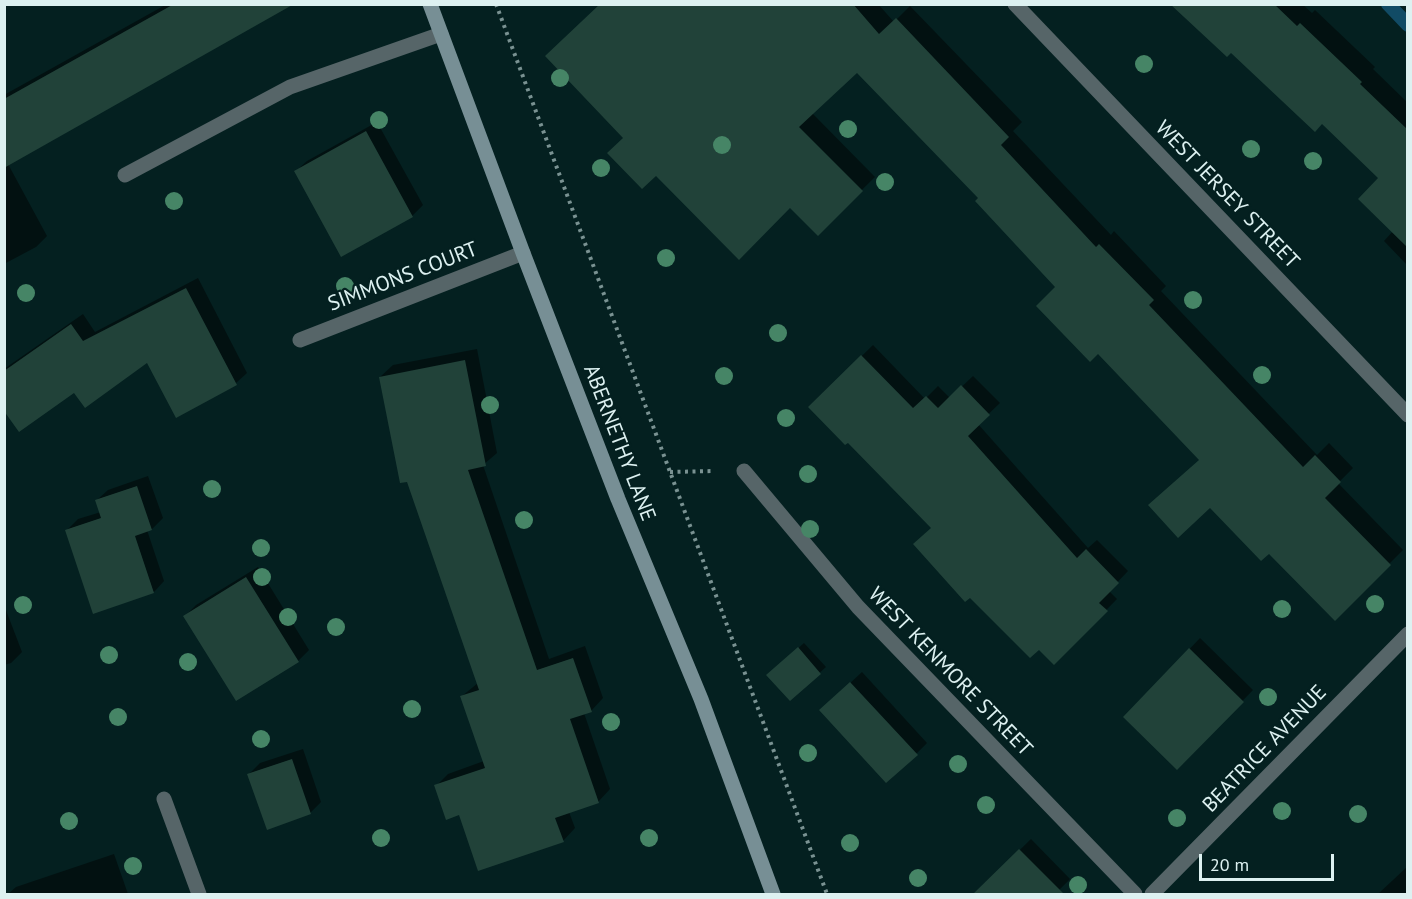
<!DOCTYPE html>
<html>
<head>
<meta charset="utf-8">
<style>
  body { margin:0 }
  #map { position:relative; width:1412px; height:899px; overflow:hidden; background:#042020; font-family:"PT Sans",sans-serif }
  canvas { display:block }
  .frame { position:absolute; inset:0; border:6px solid #ddf1f1; pointer-events:none }
  .scale { position:absolute; left:1199px; top:854px; width:135px; height:27px; box-sizing:border-box; border:3px solid #ddf1f1; border-top:0; padding-left:8px; font-size:18px; line-height:21px; white-space:nowrap; color:#ddf1f1; -webkit-text-stroke:4px #042020; paint-order:stroke }
</style>
</head>
<body>
<div id="map">
<canvas width="1412" height="899"></canvas>
<div class="frame"></div>
<div class="scale">20 m</div>
</div>
<script>
const ctx = document.querySelector('canvas').getContext('2d');
ctx.lineJoin = 'round';
function fillPath(path, color) { ctx.fillStyle = color; ctx.fill(path, 'evenodd'); }
const shape = rows => new Path2D(rows.map(r => 'M' + r).join(''));
function stroke(path, color, width, dash) { ctx.strokeStyle = color; ctx.lineWidth = width; ctx.lineCap = dash ? 'butt' : 'round'; ctx.setLineDash(dash || []); ctx.stroke(path); }
function label(font, color, halo, rows, align = 'center') {
  ctx.font = font + ' "PT Sans",sans-serif'; ctx.lineWidth = 4.5; ctx.setLineDash([]); ctx.textBaseline = 'middle'; ctx.strokeStyle = halo; ctx.fillStyle = color; for (const [text, x, y, turn = 0] of rows) {
    ctx.save(); ctx.translate(x, y); ctx.rotate((+turn || 0) * Math.PI / 180); ctx.textAlign = isNaN(turn) ? turn : align; if (halo) ctx.strokeText(text, 0, 0); ctx.fillText(text, 0, 0); ctx.restore();
  }
}
fillPath(shape([
  [167,4,285,4,8,164,47,236,36,247,4,264,4,95],
  [601,4,878,4,894,22,910,6,1022,122,1013,131,1111,235,1114,231,1166,286,1161,291,1317,455,1329,443,1353,468,1338,483,1403,550,1335,618,1057,287,980,198,857,71,812,113,875,177,818,233,790,206,625,138],
  [1172,4,1302,4,1312,13,1315,10,1375,67,1373,69,1408,103,1408,266,1384,241,1393,231,1380,178,1323,122],
  [377,122,423,205,412,216,296,171,307,161],
  [198,278,247,373,236,383,176,416,147,361,75,391,4,409,4,369,83,314,95,332],
  [873,345,925,399,938,386,950,398,973,376,1000,403,978,424,1088,548,1097,540,1128,571,1109,591,1117,599,1054,663,933,528,848,441,810,407],
  [477,349,497,453,483,465,549,659,585,646,603,698,591,711,584,713,610,789,598,802,569,812,575,828,563,841,459,814,436,786,448,774,484,761,462,696,478,683,380,377,393,365],
  [148,476,163,518,152,529,147,530,164,581,154,592,67,530,78,519,101,512,97,500,108,490],
  [258,567,309,650,298,661,236,699,185,616,196,605],
  [4,605,22,652,11,663,4,665],
  [1200,638,1253,690,1177,768,1125,717],
  [804,643,826,667,790,699,774,670],
  [862,672,927,743,916,754,832,700],
  [303,749,321,802,310,813,249,774,260,763],
  [1031,839,1070,879,1055,894,975,894],
  [114,854,128,894,8,894,16,887],
  [1408,866,1408,894,1378,894]
]), '#0007');
stroke(shape([
  [1388,4,1408,25]
]), '#114b65', 14);
fillPath(shape([
  [174,4,294,4,4,168,4,99],
  [600,4,853,4,879,34,896,18,1009,137,1001,145,1096,247,1099,244,1154,300,1149,305,1303,467,1315,455,1341,482,1325,498,1391,565,1335,621,1269,554,1261,561,1210,508,1178,538,1148,505,1199,460,1098,354,1090,362,1036,306,1055,287,975,201,978,198,857,73,799,127,863,191,818,236,790,208,739,260,656,176,642,189,607,153,623,138,545,56],
  [1170,4,1274,4,1297,26,1300,23,1362,82,1360,84,1407,129,1407,247,1358,199,1378,178,1322,124,1315,132,1231,53,1227,57],
  [366,131,413,217,341,257,294,171],
  [186,288,237,385,176,418,147,363,85,408,74,393,19,432,4,411,4,371,71,324,83,341],
  [861,355,913,408,926,396,938,408,961,385,990,415,968,436,1077,558,1086,549,1119,583,1099,603,1108,611,1054,665,1039,650,1030,658,970,598,965,602,913,544,931,528,848,443,845,445,808,407],
  [465,360,486,466,468,470,537,670,573,658,592,712,570,719,599,803,555,818,564,842,478,871,459,815,446,820,434,785,485,768,460,696,479,690,407,482,400,483,379,377],
  [137,486,152,530,135,536,154,593,93,614,65,530,101,518,95,500],
  [246,577,299,662,236,701,183,616],
  [798,647,821,674,790,701,766,675],
  [1189,648,1244,702,1177,770,1123,717],
  [850,682,918,755,886,783,819,710],
  [292,759,311,814,267,830,247,774],
  [1019,849,1064,894,973,894]
]), '#214239');
stroke(shape([
  [496,4,827,894],
  [670,472,714,471]
]), '#7a9292', 4, [3, 4.5]);
stroke(shape([
  [125,175,290,87,441,34]
]), '#566568', 15);
stroke(shape([
  [1015,4,1408,415],
  [300,340,523,253],
  [744,471,858,607,1135,894],
  [164,799,199,894],
  [1152,894,1408,634]
]), '#566568', 15);
stroke(shape([
  [430,4,523,253,618,499,701,699,773,894]
]), '#778f95', 15);
ctx.fillStyle = '#468566';
for (const [x, y] of [
  [1144,64],
  [560,78],
  [379,120],
  [848,129],
  [722,145],
  [1251,149],
  [1313,161],
  [601,168],
  [885,182],
  [174,201],
  [666,258],
  [345,286],
  [26,293],
  [1193,300],
  [778,333],
  [1262,375],
  [724,376],
  [490,405],
  [786,418],
  [808,474],
  [212,489],
  [524,520],
  [810,529],
  [261,548],
  [262,577],
  [1375,604],
  [23,605],
  [1282,609],
  [288,617],
  [336,627],
  [109,655],
  [188,662],
  [1268,697],
  [412,709],
  [118,717],
  [611,722],
  [261,739],
  [808,753],
  [958,764],
  [986,805],
  [1282,811],
  [1358,814],
  [1177,818],
  [69,821],
  [381,838],
  [649,838],
  [850,843],
  [133,866],
  [918,878],
  [1078,885]
]) { ctx.beginPath(); ctx.arc(x, y, 9, 0, 2 * Math.PI); ctx.fill(); }
label('21px', '#ddf1f1', '#042020', [
  ["WEST JERSEY STREET",1227,195,46],
  ["SIMMONS COURT",403,277,-21],
  ["ABERNETHY LANE",619,443,69],
  ["WEST KENMORE STREET",950,672,46],
  ["BEATRICE AVENUE",1265,749,-46]
]);
</script>
</body>
</html>
